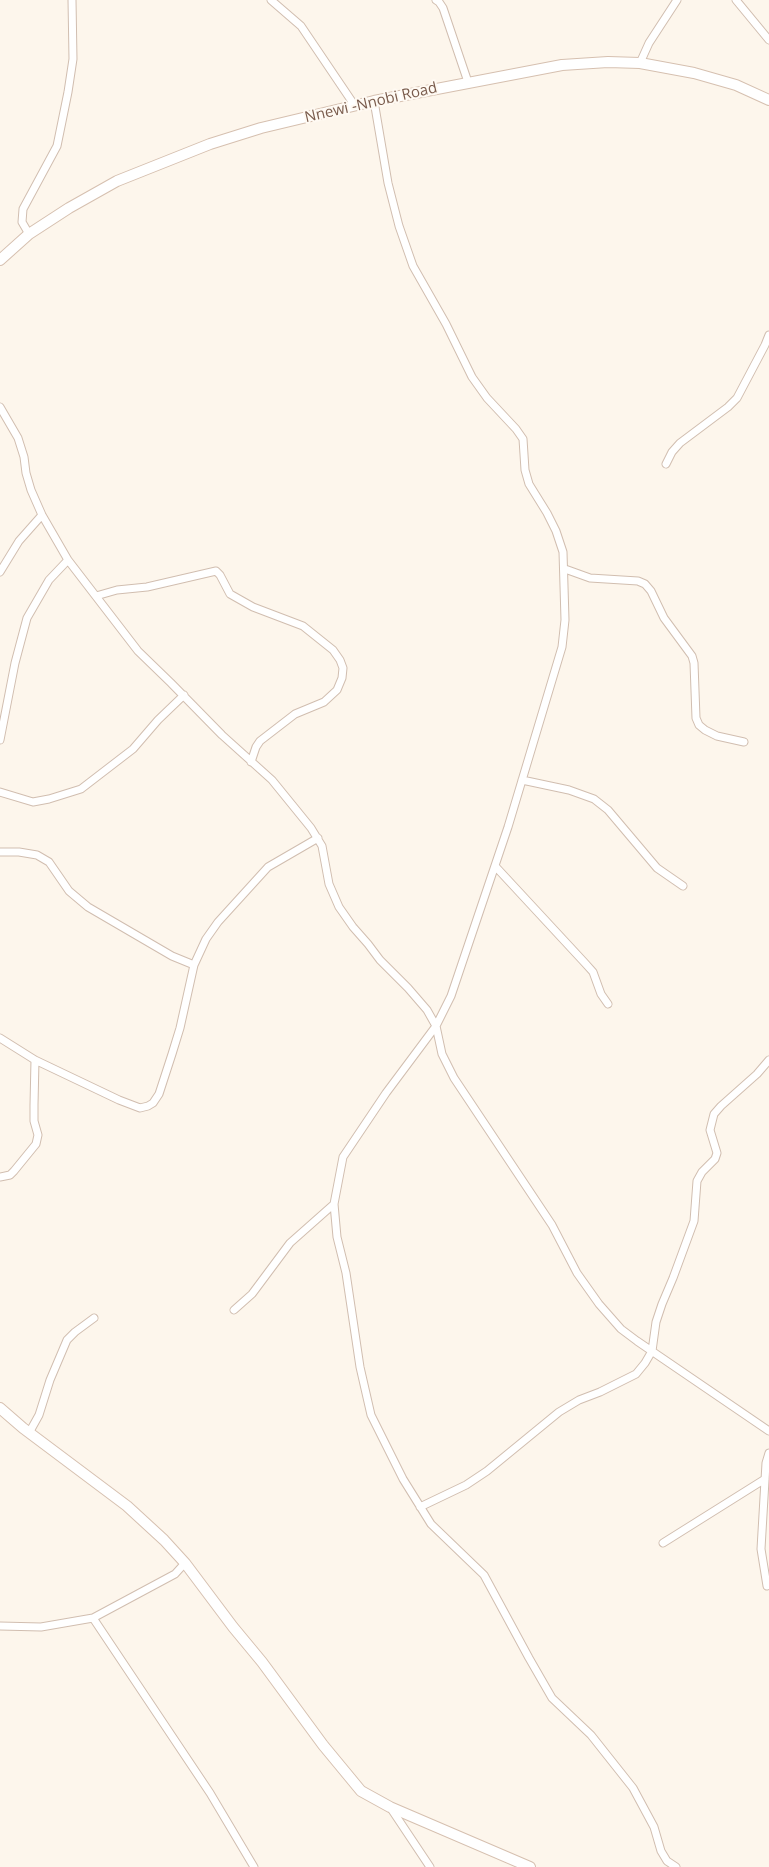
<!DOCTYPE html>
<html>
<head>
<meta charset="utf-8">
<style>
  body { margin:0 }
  canvas { display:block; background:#fdf6ec }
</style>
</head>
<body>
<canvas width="769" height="1867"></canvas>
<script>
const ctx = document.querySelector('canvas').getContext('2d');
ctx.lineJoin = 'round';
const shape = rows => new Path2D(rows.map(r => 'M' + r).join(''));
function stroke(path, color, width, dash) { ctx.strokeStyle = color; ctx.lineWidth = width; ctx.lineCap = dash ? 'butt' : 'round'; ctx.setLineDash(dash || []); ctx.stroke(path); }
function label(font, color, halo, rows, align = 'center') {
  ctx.font = font + ' "Open Sans",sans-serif'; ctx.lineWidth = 4; ctx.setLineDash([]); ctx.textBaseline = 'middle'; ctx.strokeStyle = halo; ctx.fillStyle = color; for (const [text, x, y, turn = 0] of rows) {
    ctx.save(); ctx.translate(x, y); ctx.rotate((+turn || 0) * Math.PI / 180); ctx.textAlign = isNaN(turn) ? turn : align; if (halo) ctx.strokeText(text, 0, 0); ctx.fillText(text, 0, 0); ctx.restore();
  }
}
const street = shape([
  [271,0,301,26,355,106],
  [436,0,439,2,443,8,468,82],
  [736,0,769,40],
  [640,63,649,43,677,0],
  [374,101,388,183,399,226,413,266,446,324,472,377,487,398,516,429,523,439,525,470,529,484,547,513,556,531,563,552,565,620,562,647,508,827,451,996,436,1026,386,1093,343,1157,334,1204,337,1237,346,1273,360,1367,371,1415,403,1479,431,1524,484,1575,529,1658,552,1698,591,1735,633,1788,654,1827,661,1851,667,1861,676,1867],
  [29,234,22,222,23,209,57,146,68,92,73,59,72,0],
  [0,407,18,438,24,457,26,473,31,490,42,515,68,560,138,651,171,683,222,735,272,780,311,828,322,846,329,884,339,907,353,927,368,944,380,960,408,988,427,1010,436,1026,442,1054,454,1078,552,1225,577,1273,599,1304,621,1329,637,1341,769,1431],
  [666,464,672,452,680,443,728,407,737,398,765,345,769,335],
  [565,569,590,578,638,581,645,584,651,591,664,618,692,656,694,663,696,718,699,725,705,730,717,736,744,742],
  [0,572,19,541,42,515],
  [96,596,117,590,147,587,216,571,220,575,230,594,253,607,303,626,333,650,340,660,343,668,342,678,337,690,324,702,295,714,260,741,256,747,251,762],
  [0,740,15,663,27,618,49,580,68,560],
  [522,780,569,790,594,799,608,810,657,868,683,886],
  [0,792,33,802,49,799,81,789,133,749,158,720,184,695],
  [0,852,19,852,37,855,49,862,69,891,88,907,172,956,194,965],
  [495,866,584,962,593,972,601,994,608,1004],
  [0,1038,35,1060,119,1100,140,1108,148,1106,153,1103,159,1094,172,1054,180,1028,194,965,206,939,218,922,268,867,318,838],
  [0,1177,10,1175,14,1171,36,1144,38,1135,34,1121,34,1105,35,1060],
  [234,1310,252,1294,290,1243,334,1204],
  [29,1433,39,1415,50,1380,67,1340,75,1332,94,1318],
  [420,1507,466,1485,487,1471,559,1412,579,1400,600,1392,636,1374,645,1363,652,1351,656,1322,662,1304,673,1278,694,1221,697,1181,702,1172,715,1159,717,1153,710,1130,714,1114,721,1106,757,1074,769,1060],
  [663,1543,765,1479],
  [767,1586,761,1549,766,1463,769,1453],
  [93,1618,210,1793,254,1867],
  [0,1626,41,1627,93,1618,175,1574,185,1563],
  [390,1807,430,1867]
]);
const secondary = shape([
  [0,260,29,234,69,208,117,181,210,144,261,128,374,101,562,65,608,62,640,63,694,73,736,85,769,100],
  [0,1408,23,1428,127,1506,164,1540,185,1563,233,1627,262,1662,323,1745,361,1791,390,1807,530,1867]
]);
stroke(street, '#d1beb0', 9);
stroke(secondary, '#d6c0b0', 12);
stroke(street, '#fff', 7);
stroke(secondary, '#fff', 10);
label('15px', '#7a5c4d', '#fffaf3', [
  ["Nnewi -Nnobi Road",371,103,-13]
]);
</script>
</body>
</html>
